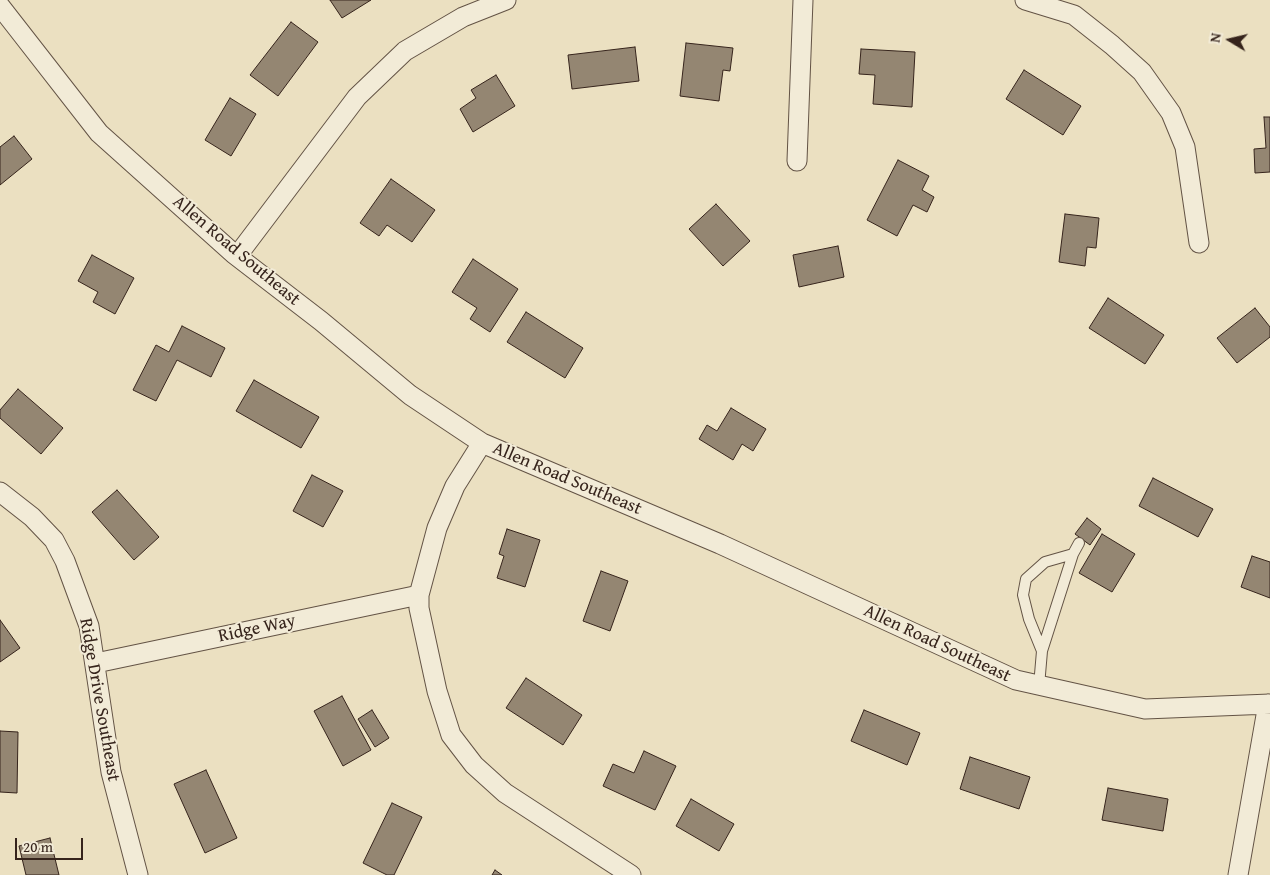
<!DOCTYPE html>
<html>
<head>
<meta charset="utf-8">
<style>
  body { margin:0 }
  #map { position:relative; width:1270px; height:875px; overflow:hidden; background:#ebe0c1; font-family:"Gentium Book Plus",serif }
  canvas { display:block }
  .north { position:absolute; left:1205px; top:15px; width:50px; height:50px; -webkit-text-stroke:4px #f2ebd7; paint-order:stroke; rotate:279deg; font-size:14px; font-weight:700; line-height:20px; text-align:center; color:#36241c }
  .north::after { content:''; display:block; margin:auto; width:18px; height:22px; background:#36241c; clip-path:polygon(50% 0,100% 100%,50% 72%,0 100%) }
  .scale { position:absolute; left:15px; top:838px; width:68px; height:22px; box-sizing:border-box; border:2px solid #36241c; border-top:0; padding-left:6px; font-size:15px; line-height:18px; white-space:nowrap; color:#36241c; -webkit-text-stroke:4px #f2ebd7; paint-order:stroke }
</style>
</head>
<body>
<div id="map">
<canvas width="1270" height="875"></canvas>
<div class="north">N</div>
<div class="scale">20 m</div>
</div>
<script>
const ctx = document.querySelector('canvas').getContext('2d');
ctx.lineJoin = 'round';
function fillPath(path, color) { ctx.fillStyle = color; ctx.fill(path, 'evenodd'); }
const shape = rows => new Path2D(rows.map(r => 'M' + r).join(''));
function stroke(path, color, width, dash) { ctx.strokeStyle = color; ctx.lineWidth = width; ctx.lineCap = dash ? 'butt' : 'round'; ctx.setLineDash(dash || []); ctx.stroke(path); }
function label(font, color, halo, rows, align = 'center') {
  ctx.font = font + ' "Gentium Book Plus",serif'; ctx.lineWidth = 4; ctx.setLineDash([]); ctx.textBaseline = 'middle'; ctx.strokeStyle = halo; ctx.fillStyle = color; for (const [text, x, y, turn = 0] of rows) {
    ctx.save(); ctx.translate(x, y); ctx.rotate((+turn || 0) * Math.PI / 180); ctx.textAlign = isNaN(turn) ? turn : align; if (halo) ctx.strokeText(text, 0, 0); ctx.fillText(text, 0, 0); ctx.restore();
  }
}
const building = shape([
  [330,0,371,0,342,18,330,0],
  [291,22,318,42,278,96,250,75,291,22],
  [686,43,733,48,730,71,723,70,719,101,680,96,686,43],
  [635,47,639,81,572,89,568,55,635,47],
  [861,49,915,52,912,107,873,104,875,75,859,74,861,49],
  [1024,70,1081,106,1063,135,1006,99,1024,70],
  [496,75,515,106,473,132,460,109,476,98,471,90,496,75],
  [230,98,256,114,231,156,205,140,230,98],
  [1264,117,1270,117,1270,172,1255,173,1254,149,1266,148,1264,117],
  [14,136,32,159,0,185,0,147,14,136],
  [898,160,929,176,922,190,934,197,927,212,913,205,897,236,867,220,898,160],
  [391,179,435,210,412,242,387,225,379,236,360,223,391,179],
  [716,204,750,241,723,266,689,229,716,204],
  [1065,214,1099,218,1096,248,1087,247,1085,266,1059,262,1065,214],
  [838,246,844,277,799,287,793,255,838,246],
  [92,255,134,278,115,314,93,302,98,292,78,281,92,255],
  [473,259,518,289,490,332,470,319,477,308,452,292,473,259],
  [1108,298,1164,335,1145,364,1089,328,1108,298],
  [1255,308,1270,327,1270,337,1237,363,1217,338,1255,308],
  [526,312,583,348,565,378,507,342,526,312],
  [182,326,225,348,211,377,177,360,156,401,133,390,156,345,169,352,182,326],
  [254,380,319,417,301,448,236,411,254,380],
  [18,389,63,428,41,454,0,418,0,410,18,389],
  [731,408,766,429,753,451,742,444,733,460,699,439,707,425,717,431,731,408],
  [312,475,343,491,323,527,293,511,312,475],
  [1153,478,1213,509,1198,537,1139,506,1153,478],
  [117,490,159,537,134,560,92,512,117,490],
  [1087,518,1101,529,1090,545,1075,534,1087,518],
  [507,529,540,540,525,587,497,578,504,556,499,554,507,529],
  [1102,534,1135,554,1112,592,1079,573,1102,534],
  [1252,556,1270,562,1270,598,1241,587,1252,556],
  [601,571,628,581,610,631,583,621,601,571],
  [0,620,20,648,0,662,0,620],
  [526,678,582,715,563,745,506,708,526,678],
  [342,696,371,750,343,766,314,711,342,696],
  [372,710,389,738,375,747,358,719,372,710],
  [864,710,920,733,907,765,851,741,864,710],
  [0,731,18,732,17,793,0,792,0,731],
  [644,751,676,766,655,810,603,786,613,764,634,773,644,751],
  [970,757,1030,777,1019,809,960,789,970,757],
  [206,770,237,838,205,853,174,784,206,770],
  [1108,788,1168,799,1163,831,1102,820,1108,788],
  [691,799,734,824,719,851,676,826,691,799],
  [392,803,422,817,394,875,387,875,363,863,392,803],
  [50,838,59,875,26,875,19,846,50,838],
  [495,870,502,875,492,875,495,870]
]);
fillPath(building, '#948672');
stroke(building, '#36241c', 1);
const service = shape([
  [1042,651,1073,554],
  [1039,686,1042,651,1029,619,1023,595,1026,579,1045,562,1073,554,1079,543]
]);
const minor = shape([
  [1025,0,1074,15,1112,45,1142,72,1171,113,1185,147,1199,243],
  [0,6,99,133,234,254,321,321,410,395,482,443,720,544,1016,680,1145,709,1270,704],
  [797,161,803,0],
  [237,256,357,97,405,51,463,17,506,0],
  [482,443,455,486,437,528,419,595,419,608,437,691,451,735,474,765,505,793,631,875],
  [0,492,32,517,54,540,65,561,89,626,111,772,138,875],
  [96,663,419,595],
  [1238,875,1268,704]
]);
stroke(service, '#635345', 12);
stroke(minor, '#635345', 21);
stroke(service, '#f2ebd7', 10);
stroke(minor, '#f2ebd7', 19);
label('18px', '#36241c', '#f2ebd7', [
  ["Allen Road Southeast",236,251,40],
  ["Allen Road Southeast",567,479,23],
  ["Ridge Way",257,629,-12],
  ["Allen Road Southeast",937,644,25],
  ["Ridge Drive Southeast",99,700,80]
]);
</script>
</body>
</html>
